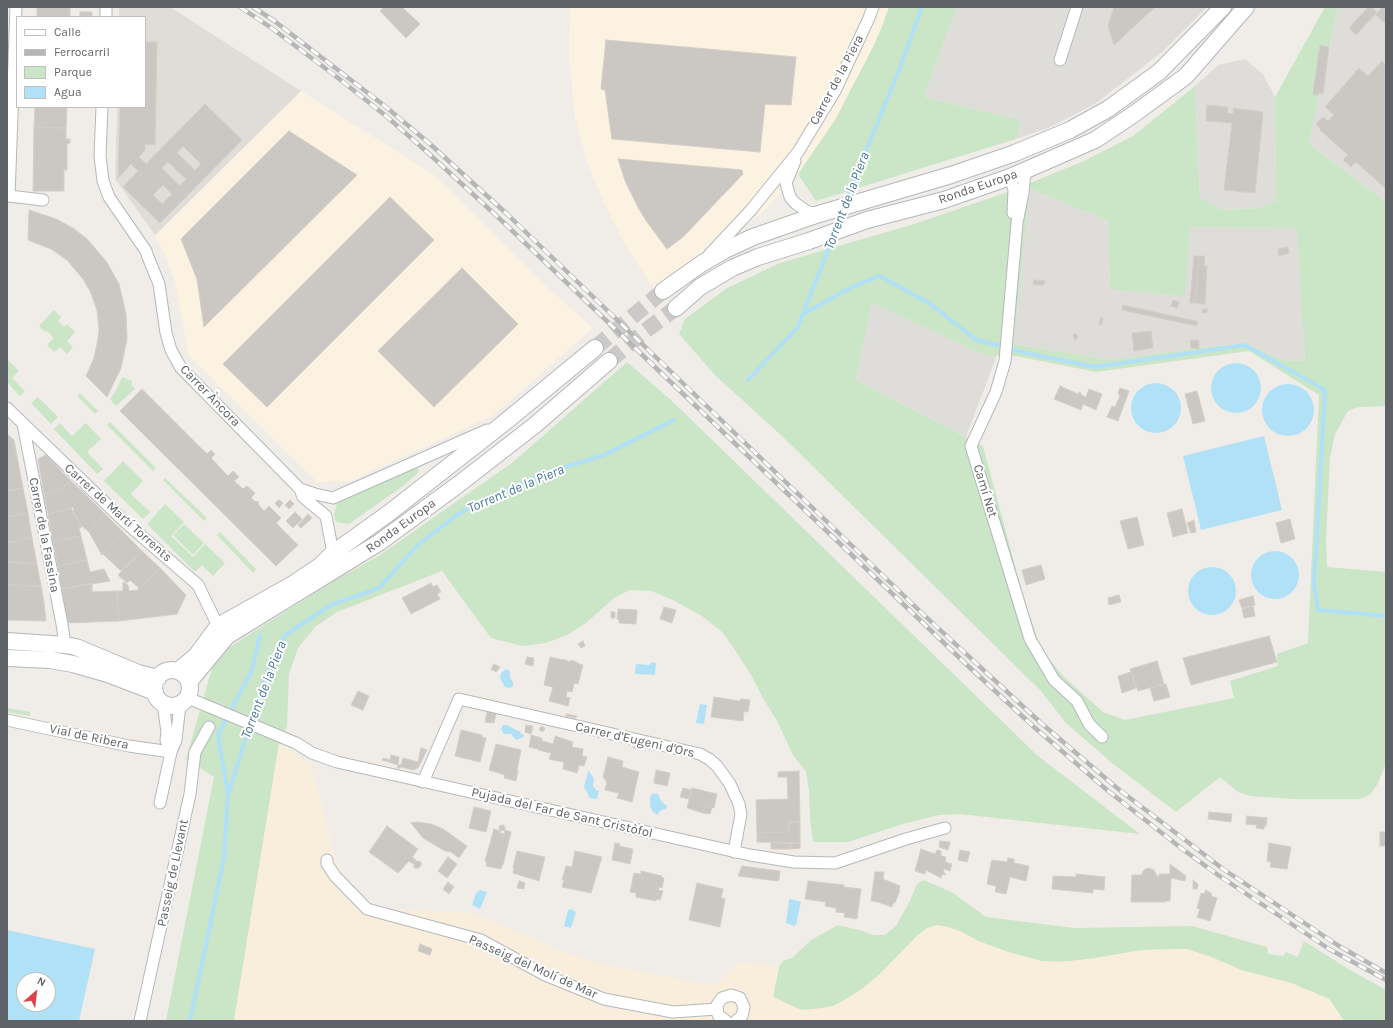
<!DOCTYPE html>
<html>
<head>
<meta charset="utf-8">
<style>
  body { margin:0 }
  #map { position:relative; width:1393px; height:1028px; overflow:hidden; background:#f0ede8; font-family:Karla,sans-serif }
  canvas { display:block }
  .frame { position:absolute; inset:0; border:8px solid #5f6367; pointer-events:none }
  .legend { position:absolute; left:16px; top:16px; width:130px; height:92px; box-sizing:border-box; background:#fff; border:1px solid #bfc1c2; margin:0; padding:5px 7px; list-style:none; font-size:12px; color:#5f6367 }
  .legend li { display:flex; align-items:center; gap:8px; height:20px }
  .legend b { width:20px; border:1px solid #bfc1c2 }
  .north { position:absolute; left:16px; top:972px; width:40px; height:40px; box-sizing:border-box; background:#fff; border:1px solid #bfc1c2; border-radius:50%; rotate:28deg; font-size:11px; font-weight:700; line-height:16px; text-align:center; color:#5f6367 }
  .north::after { content:''; display:block; margin:auto; width:14px; height:18px; background:#da444a; clip-path:polygon(50% 0,100% 100%,50% 72%,0 100%) }
</style>
</head>
<body>
<div id="map">
<canvas width="1393" height="1028"></canvas>
<div class="frame"></div>
<ul class="legend">
<li><b style="height:5px;background:#fff"></b>Calle</li>
<li><b style="height:5px;background:#b5b6b7"></b>Ferrocarril</li>
<li><b style="height:11px;background:#cbe5c7"></b>Parque</li>
<li><b style="height:11px;background:#b1e1f7"></b>Agua</li>
</ul>
<div class="north">N</div>
</div>
<script>
const ctx = document.querySelector('canvas').getContext('2d');
ctx.lineJoin = 'round';
function fillPath(path, color) { ctx.fillStyle = color; ctx.fill(path, 'evenodd'); }
const shape = rows => new Path2D(rows.map(r => 'M' + r).join(''));
function stroke(path, color, width, dash) { ctx.strokeStyle = color; ctx.lineWidth = width; ctx.lineCap = dash ? 'butt' : 'round'; ctx.setLineDash(dash || []); ctx.stroke(path); }
function label(font, color, halo, rows, align = 'center') {
  ctx.font = font + ' Karla,sans-serif'; ctx.lineWidth = 4; ctx.setLineDash([]); ctx.textBaseline = 'middle'; ctx.strokeStyle = halo; ctx.fillStyle = color; for (const [text, x, y, turn = 0] of rows) {
    ctx.save(); ctx.translate(x, y); ctx.rotate((+turn || 0) * Math.PI / 180); ctx.textAlign = isNaN(turn) ? turn : align; if (halo) ctx.strokeText(text, 0, 0); ctx.fillText(text, 0, 0); ctx.restore();
  }
}
fillPath(shape([
  [570,7,889,7,881,29,872,49,835,120,798,174,761,214,655,289,649,282,622,239,604,203,587,163,575,119,569,57],
  [301,91,434,175,547,287,593,328,494,415,351,481,317,482,189,356,175,283,165,254,155,236]
]), '#fbf2e2');
fillPath(shape([
  [957,7,1207,7,1162,52,1095,104,1048,128,1016,139,1021,120,924,97],
  [1338,7,1386,7,1386,202,1309,144],
  [1245,59,1263,74,1275,97,1276,201,1267,204,1261,208,1223,210,1200,198,1195,86,1218,65],
  [1030,189,1108,221,1110,289,1189,227,1298,228,1305,361,1281,360,1248,344,1212,346,1110,360,1014,344],
  [872,303,984,355,997,355,966,437,856,380]
]), '#dfddda');
fillPath(shape([
  [119,7,170,7,301,91,155,235,115,179,117,107,145,107,145,17,119,17]
]), '#e0dcd6');
fillPath(shape([
  [889,7,957,7,924,97,1021,120,1016,139,816,201,798,174,835,120,872,49,881,29],
  [1325,7,1338,7,1309,144,1386,202,1386,406,1359,407,1348,411,1335,434,1330,458,1326,541,1327,567,1386,572,1386,763,1378,783,1371,794,1360,799,1294,799,1251,796,1238,792,1220,777,1176,812,1112,763,1066,723,1041,691,784,438,716,376,679,334,685,319,727,288,780,263,911,225,1008,192,1084,161,1133,136,1195,86,1200,198,1223,210,1261,208,1267,204,1276,201,1275,97],
  [1030,189,1108,221,1110,289,1185,296,1190,227,1297,228,1305,361,1281,360,1248,344,1212,346,1110,360,1014,344],
  [872,303,984,355,1016,356,1096,372,1249,351,1319,395,1308,643,1277,654,1278,666,1230,681,1234,698,1125,720,1103,712,1063,676,1041,649,1024,599,983,446,856,380],
  [54,310,61,317,58,321,64,327,67,324,75,332,67,341,73,347,67,354,60,347,54,352,47,345,54,338,47,331,45,332,39,326],
  [7,359,19,371,12,378,25,391,20,396,7,382],
  [627,362,672,401,1038,756,1140,834,960,814,939,815,906,823,848,842,813,842,810,818,809,791,806,771,794,757,777,721,763,698,751,675,735,650,722,632,702,616,671,599,651,591,630,590,614,598,586,623,567,635,546,643,522,646,491,638,442,571,337,612,316,626,298,648,289,674,287,726,279,744,234,1021,166,1021,214,777,186,759,213,665,220,653,337,579,377,557,470,492,512,463],
  [122,377,132,381,131,385,135,389,116,406,110,399,115,392],
  [80,393,98,411,95,414,77,396],
  [38,397,58,417,51,424,31,403],
  [110,422,156,468,153,471,107,425],
  [60,423,72,436,86,423,101,439,87,452,103,469,97,474,54,429],
  [123,461,143,481,131,494,150,512,143,519,104,481],
  [417,466,419,472,403,486,349,524,336,522,334,514,338,500],
  [165,478,207,518,204,521,163,480],
  [165,504,184,522,171,536,193,557,205,544,225,563,213,576,202,565,195,572,147,524],
  [184,524,204,543,193,555,173,535],
  [220,532,256,569,253,573,217,535],
  [7,708,30,712,30,716,7,712],
  [924,880,953,893,986,917,1074,928,1192,926,1267,947,1268,954,1283,956,1286,952,1298,957,1304,941,1350,970,1386,990,1386,1021,1344,1021,1329,999,1291,983,1241,970,1211,957,1186,949,1143,950,1084,960,1053,962,1041,961,1008,952,978,941,960,931,918,935,879,975,862,989,843,1001,833,1006,813,1010,801,1010,773,997,779,967,783,961,792,958,811,940,838,925,863,931,873,935,885,935,896,926,910,901,916,886,920,882]
]), '#cbe5c7');
fillPath(shape([
  [279,744,311,763,336,861,349,883,361,895,374,903,389,909,472,913,591,962,713,985,716,985,740,961,779,967,773,997,801,1010,823,1008,833,1006,843,1001,862,989,879,975,918,935,927,928,937,925,948,927,960,931,978,941,1008,952,1041,961,1064,962,1095,958,1143,950,1186,949,1211,957,1241,970,1291,983,1329,999,1344,1021,234,1021]
]), '#f8eedb');
fillPath(shape([
  '1211 388a25 25 0 1 1 50 0a25 25 0 1 1-50 0Z',
  '1131 408a25 25 0 1 1 50 0a25 25 0 1 1-50 0Z',
  '1262 410a26 26 0 1 1 52 0a26 26 0 1 1-52 0Z',
  [1264,436,1282,510,1201,530,1183,456],
  '1251 575a24 24 0 1 1 48 0a24 24 0 1 1-48 0Z',
  '1188 591a24 24 0 1 1 48 0a24 24 0 1 1-48 0Z',
  [652,662,656,663,655,675,635,674,636,664,649,665],
  [506,669,510,671,510,678,513,682,513,686,510,688,505,687,500,678,501,673],
  [700,704,707,705,704,724,696,723],
  [503,725,507,725,518,731,520,731,521,734,524,735,523,738,521,738,516,740,511,734,504,734,501,729],
  [588,771,590,772,594,779,593,786,596,790,599,791,597,799,590,798,584,787],
  [653,793,658,794,661,801,667,806,666,809,661,810,657,815,653,812,650,806,650,797],
  [480,890,487,892,480,909,472,905,476,893],
  [791,899,801,902,796,925,794,926,786,923,789,900],
  [571,909,576,912,571,928,564,926,568,910],
  [7,930,95,949,79,1021,7,1021],
  [24,980,48,980,48,1004,24,1004]
]), '#b1e1f7');
stroke(shape([
  [845,202,899,70,922,7],
  [837,227,842,212],
  [803,314,852,287,880,276,932,305,975,339,1017,351,1095,367,1245,345,1325,390,1314,585,1318,610,1386,616],
  [748,380,798,327,833,237],
  [228,794,218,735,252,670,260,635],
  [190,1021,224,858,228,796,253,714,269,668,285,635,331,605,379,588,417,546,458,514,501,492,543,474,604,455,674,420]
]), '#b1e1f7', 4);
const building = shape([
  [37,7,70,7,70,17,37,17,37,7],
  [384,7,402,7,420,24,406,38,380,11,384,7],
  [1114,7,1155,7,1114,45,1108,26,1114,7],
  [1368,7,1371,7,1377,12,1356,35,1349,28,1368,7],
  [1382,7,1386,10,1386,24,1376,15,1382,7],
  [80,12,92,12,92,17,80,17,80,12],
  [606,40,796,57,791,105,765,104,760,152,612,139,605,90,601,89,606,40],
  [145,42,157,42,155,145,145,144,145,150,139,157,146,164,205,104,242,140,160,223,123,187,138,171,131,164,118,178,120,107,145,107,145,42],
  [183,146,201,164,195,170,177,153,183,146],
  [168,162,186,179,180,186,162,168,168,162],
  [163,185,172,194,162,204,153,195,163,185],
  [1320,45,1329,47,1323,94,1318,93,1318,95,1313,94,1320,45],
  [1382,61,1386,65,1386,189,1356,162,1351,167,1343,160,1348,155,1320,130,1321,129,1316,124,1323,117,1328,121,1334,115,1325,107,1359,68,1368,76,1382,61],
  [1207,105,1228,107,1227,113,1233,114,1233,108,1263,112,1255,193,1224,190,1232,123,1206,121,1207,105],
  [35,107,67,107,66,128,34,127,35,107],
  [34,127,66,128,66,139,70,139,70,143,66,144,67,144,67,170,64,170,64,191,33,191,34,127],
  [289,131,357,175,204,327,197,279,181,239,289,131],
  [618,159,742,170,743,174,683,237,667,249,647,222,639,209,626,183,618,159],
  [390,197,434,240,267,407,223,364,390,197],
  [29,210,56,219,73,228,87,239,106,261,119,284,126,314,127,339,121,368,107,397,86,376,94,358,98,339,99,329,97,310,90,291,83,279,67,260,51,249,28,240,29,210],
  [1288,247,1289,253,1279,256,1278,249,1288,247],
  [1194,256,1199,256,1195,303,1190,303,1194,256],
  [1199,256,1205,256,1204,266,1207,266,1205,304,1195,303,1199,256],
  [462,268,518,324,434,407,378,351,462,268],
  [1034,280,1045,281,1044,285,1033,285,1034,280],
  [1173,300,1179,302,1177,308,1171,306,1173,300],
  [1123,305,1196,321,1198,322,1197,326,1122,310,1123,305],
  [1203,309,1207,309,1207,313,1202,313,1203,309],
  [1101,317,1103,318,1101,325,1099,324,1101,317],
  [1151,331,1153,348,1134,351,1132,333,1151,331],
  [1076,334,1078,338,1075,340,1073,335,1076,334],
  [1190,340,1199,340,1199,349,1191,348,1190,340],
  [1060,386,1078,394,1079,392,1081,393,1081,395,1086,397,1089,389,1102,394,1096,410,1083,404,1081,410,1054,399,1060,386],
  [1120,388,1129,391,1118,421,1107,417,1112,406,1115,407,1120,396,1118,393,1120,388],
  [142,389,207,454,211,450,215,454,211,458,228,476,233,471,239,477,234,481,243,489,247,486,255,493,251,498,256,502,257,501,259,503,258,504,264,511,269,506,281,518,276,523,298,545,276,566,120,411,142,389],
  [1197,391,1205,421,1193,424,1185,394,1197,391],
  [7,434,14,440,23,488,7,491,7,434],
  [46,455,70,480,61,490,44,494,38,459,46,455],
  [70,480,85,494,71,508,48,514,44,494,61,490,70,480],
  [23,488,28,513,7,517,7,491,23,488],
  [85,494,105,514,89,532,82,526,82,527,72,511,74,509,72,507,85,494],
  [279,500,283,503,279,508,275,503,279,500],
  [290,500,294,504,289,509,285,505,290,500],
  [71,508,82,527,79,528,81,536,53,542,48,514,71,508],
  [1182,509,1188,533,1173,537,1167,513,1182,509],
  [295,512,302,519,293,528,286,521,295,512],
  [28,513,32,538,7,543,7,517,28,513],
  [105,514,124,533,102,555,89,532,105,514],
  [308,514,312,518,301,528,298,525,308,514],
  [1137,517,1144,545,1128,549,1120,521,1137,517],
  [1290,519,1295,539,1281,543,1276,523,1290,519],
  [1194,520,1196,532,1191,533,1187,523,1194,520],
  [124,533,142,551,121,571,103,554,124,533],
  [81,536,87,560,58,566,53,542,81,536],
  [32,538,37,564,7,562,7,543,32,538],
  [142,551,160,568,139,588,130,580,127,583,118,575,142,551],
  [87,560,90,572,104,569,110,581,62,589,58,566,87,560],
  [7,562,37,564,41,586,7,585,7,562],
  [1041,565,1045,579,1026,585,1022,570,1041,565],
  [160,568,186,595,177,614,119,621,117,591,123,591,123,582,128,585,129,591,138,590,138,589,160,568],
  [92,583,92,592,117,591,119,621,68,623,62,589,92,583],
  [431,583,433,587,437,585,441,592,437,594,440,599,411,614,402,598,431,583],
  [7,585,41,586,44,602,46,621,7,620,7,585],
  [1119,595,1121,602,1109,605,1108,598,1119,595],
  [1253,596,1255,605,1242,608,1239,600,1253,596],
  [1253,606,1255,616,1244,618,1242,609,1253,606],
  [664,607,676,610,672,623,660,619,664,607],
  [618,609,637,610,636,624,619,623,619,620,617,619,618,609],
  [611,612,615,612,615,618,611,618,611,612],
  [1269,636,1277,662,1191,685,1183,658,1269,636],
  [583,641,585,646,581,648,578,644,583,641],
  [527,657,534,658,533,666,525,664,527,657],
  [550,657,563,660,563,659,570,662,571,660,577,662,577,663,583,665,578,684,574,683,572,692,567,691,566,697,570,698,568,706,549,701,553,687,544,685,550,657],
  [1157,661,1164,684,1138,691,1130,669,1157,661],
  [494,664,500,667,496,672,491,669,494,664],
  [1131,672,1136,688,1122,693,1118,676,1131,672],
  [1166,684,1170,697,1154,701,1150,688,1166,684],
  [358,691,369,696,363,710,351,705,358,691],
  [714,697,740,701,741,699,750,700,748,712,744,711,743,721,711,717,714,697],
  [487,712,496,714,494,723,485,722,487,712],
  [566,714,577,716,576,718,566,716,566,714],
  [526,725,533,726,531,734,525,732,526,725],
  '539.5 729a2.5 2.5 0 1 1 5 0a2.5 2.5 0 1 1-5 0Z',
  [461,730,482,735,482,737,486,738,480,762,455,756,461,730],
  [531,735,542,738,542,741,553,744,555,736,573,742,572,747,583,749,582,756,587,757,584,766,579,765,577,773,563,769,564,763,563,762,549,759,551,753,538,750,540,745,538,749,529,747,531,735],
  [496,744,521,750,517,770,518,770,516,781,504,778,505,775,489,770,496,744],
  [634,746,641,748,641,750,633,748,634,746],
  [421,748,427,750,418,768,413,770,401,767,400,768,397,768,398,765,401,765,403,758,418,762,421,748],
  [391,755,399,757,398,765,382,760,383,758,390,760,391,755],
  [608,757,623,761,622,767,639,772,632,802,617,798,619,793,605,790,607,782,603,777,608,757],
  [656,770,670,773,667,786,654,783,656,770],
  [799,771,800,822,789,822,789,832,757,833,756,800,788,799,787,777,778,777,778,772,799,771],
  [683,788,692,790,689,799,680,797,683,788],
  [692,788,717,794,714,808,705,805,703,813,687,808,692,788],
  [705,805,712,807,710,814,703,813,705,805],
  [474,807,491,811,486,832,469,828,474,807],
  [1209,812,1232,814,1231,822,1208,819,1209,812],
  [1247,816,1267,818,1266,826,1264,826,1264,829,1256,828,1257,825,1246,824,1247,816],
  [418,822,431,824,443,829,467,846,459,858,451,852,445,851,423,838,411,823,418,822],
  [789,822,800,822,800,843,757,842,757,833,789,832,789,822],
  '499 828a3 3 0 1 1 6 0a3 3 0 1 1-6 0Z',
  [387,826,418,849,412,857,416,860,414,862,418,861,421,862,421,865,419,868,414,868,414,863,413,864,409,861,398,873,369,852,387,826],
  [494,829,500,831,500,833,504,834,505,830,511,832,503,865,502,865,501,869,486,866,487,862,485,861,494,829],
  [1380,832,1386,832,1386,846,1380,846,1380,832],
  [940,841,950,842,948,850,939,847,940,841],
  [771,842,791,844,791,849,771,849,771,842],
  [615,843,620,844,619,846,633,849,630,864,612,860,615,843],
  [800,843,800,848,791,849,791,844,800,843],
  [1269,843,1291,847,1287,869,1270,867,1271,862,1267,861,1269,843],
  [921,849,935,854,937,850,941,851,941,856,946,857,945,862,952,864,950,871,944,869,943,872,945,873,945,875,942,874,941,878,926,870,925,874,915,871,921,849],
  [960,850,970,852,967,862,958,860,960,850],
  [517,851,545,857,539,881,513,873,514,868,513,867,517,851],
  [575,851,602,857,591,893,562,887,564,880,562,880,566,866,572,867,575,851],
  [448,857,457,864,447,878,438,871,448,857],
  [1008,858,1014,859,1014,863,1029,866,1026,881,1010,877,1006,894,995,892,996,886,987,884,991,863,992,860,1007,862,1008,858],
  [1170,864,1186,876,1185,881,1171,878,1170,901,1166,901,1166,902,1131,902,1132,875,1141,875,1144,870,1148,868,1154,870,1157,876,1160,876,1159,874,1170,874,1170,864],
  [742,866,780,871,779,880,778,881,738,876,742,866],
  [641,871,662,876,661,877,664,878,662,888,659,887,658,890,663,891,660,900,656,899,656,901,636,897,636,893,630,892,634,873,641,874,641,871],
  [875,872,884,872,883,879,900,886,899,890,900,890,895,903,894,902,892,907,878,902,871,901,875,872],
  [1076,874,1105,877,1104,890,1093,889,1093,893,1052,889,1053,876,1076,877,1076,874],
  [1193,880,1198,884,1197,889,1193,889,1193,880],
  [519,881,525,883,524,889,517,888,519,881],
  [808,881,844,885,844,887,861,889,857,919,844,917,845,913,836,912,836,908,825,906,826,902,805,899,808,881],
  [448,882,454,887,449,894,443,889,448,882],
  [697,883,723,889,721,898,725,899,720,927,689,920,697,883],
  [1206,890,1212,894,1211,896,1217,898,1210,921,1197,917,1200,909,1197,908,1201,893,1204,894,1206,890],
  [420,944,432,949,430,955,418,951,420,944]
]);
fillPath(building, '#cbc8c4');
stroke(building, '#d4cec7', 1);
stroke(shape([
  [595,348,663,291],
  [609,361,645,331,676,308]
]), '#cccac8', 16, [16, 8]);
const street = shape([
  [16,7,9,196,43,200],
  [106,17,106,7],
  [1060,60,1077,7],
  [102,107,100,156,103,181,109,197,146,251,148,257,159,284,166,333,171,350,181,368,300,489,315,494,333,498,487,430],
  [795,161,786,183,790,197,795,203,808,212,819,214],
  [1025,171,1023,193,1017,223,1005,361,996,392,971,446,1030,639,1054,680,1077,701,1089,724,1102,737],
  [1010,177,1014,190,1013,213],
  [709,255,751,210,798,152,835,91,869,18,873,7],
  [7,408,124,521,198,585,218,626],
  [23,424,62,624,65,645],
  [300,489,303,497,326,516,333,553],
  [188,698,296,743,312,753,337,762,750,855,794,862,835,863,906,839,945,828],
  [163,704,167,732,166,740,171,752],
  [7,720,129,746,171,752],
  [423,782,459,699,700,754,709,759,717,766,730,784,739,804,741,814,734,852],
  [160,803,171,752,176,740,180,705],
  [327,860,327,864,335,876,367,909,481,940,545,975,604,999,673,1012,717,1009],
  [140,1021,190,794,195,752,209,727],
  [726,1021,718,1015,717,1005,722,998,731,995,740,998,744,1007,742,1016,736,1021]
]);
const secondary = shape([
  [663,291,701,264,725,250,753,237,819,214,951,175,1015,153,1070,130,1108,109,1159,72,1223,7],
  [676,308,700,287,732,268,758,257,809,241,867,220,944,200,1010,177,1095,140,1134,114,1186,76,1246,7],
  [7,641,65,645,76,647,138,673,158,678],
  [7,658,50,660,73,664,108,674,155,692],
  '154 688a18 18 0 1 1 36 0a18 18 0 1 1-36 0Z',
  [178,671,196,656,218,626,293,584,320,566,333,553,389,513,504,423,595,348],
  [189,682,227,636,380,542,459,484,535,425,609,361]
]);
stroke(street, '#b5b8bb', 13);
stroke(secondary, '#b4b7bb', 18);
stroke(street, '#fff', 11);
stroke(secondary, '#fff', 16);
const rail = shape([
  [240,7,270,27,333,74,386,116,427,152,501,220,967,665,1034,727,1107,790,1181,848,1218,875,1329,949,1386,980],
  [253,7,273,20,386,107,430,144,507,214,925,616,1041,723,1117,788,1223,869,1339,946,1386,973]
]);
stroke(rail, '#b5b6b7', 4.5);
stroke(rail, '#fff', 3, [9]);
label('13px', '#5f6367', '#fff', [
  ["Carrer de la Piera",837,80,-62],
  ["Ronda Europa",978,187,-19],
  ["Carrer Àncora",210,396,46],
  ["Camí Net",985,491,73],
  ["Carrer de Martí Torrents",118,513,42],
  ["Ronda Europa",401,526,-36],
  ["Carrer de la Fassina",44,535,79],
  ["Vial de Ribera",89,737,12],
  ["Carrer d'Eugeni d'Ors",635,740,13],
  ["Pujada del Far de Sant Cristòfol",562,813,13],
  ["Passeig de Llevant",173,873,-78],
  ["Passeig del Molí de Mar",533,967,24]
]);
label('italic 14px', '#477898', '#fff', [
  ["Torrent de la Piera",847,201,-69],
  ["Torrent de la Piera",516,489,-23],
  ["Torrent de la Piera",264,690,-69]
]);
</script>
</body>
</html>
